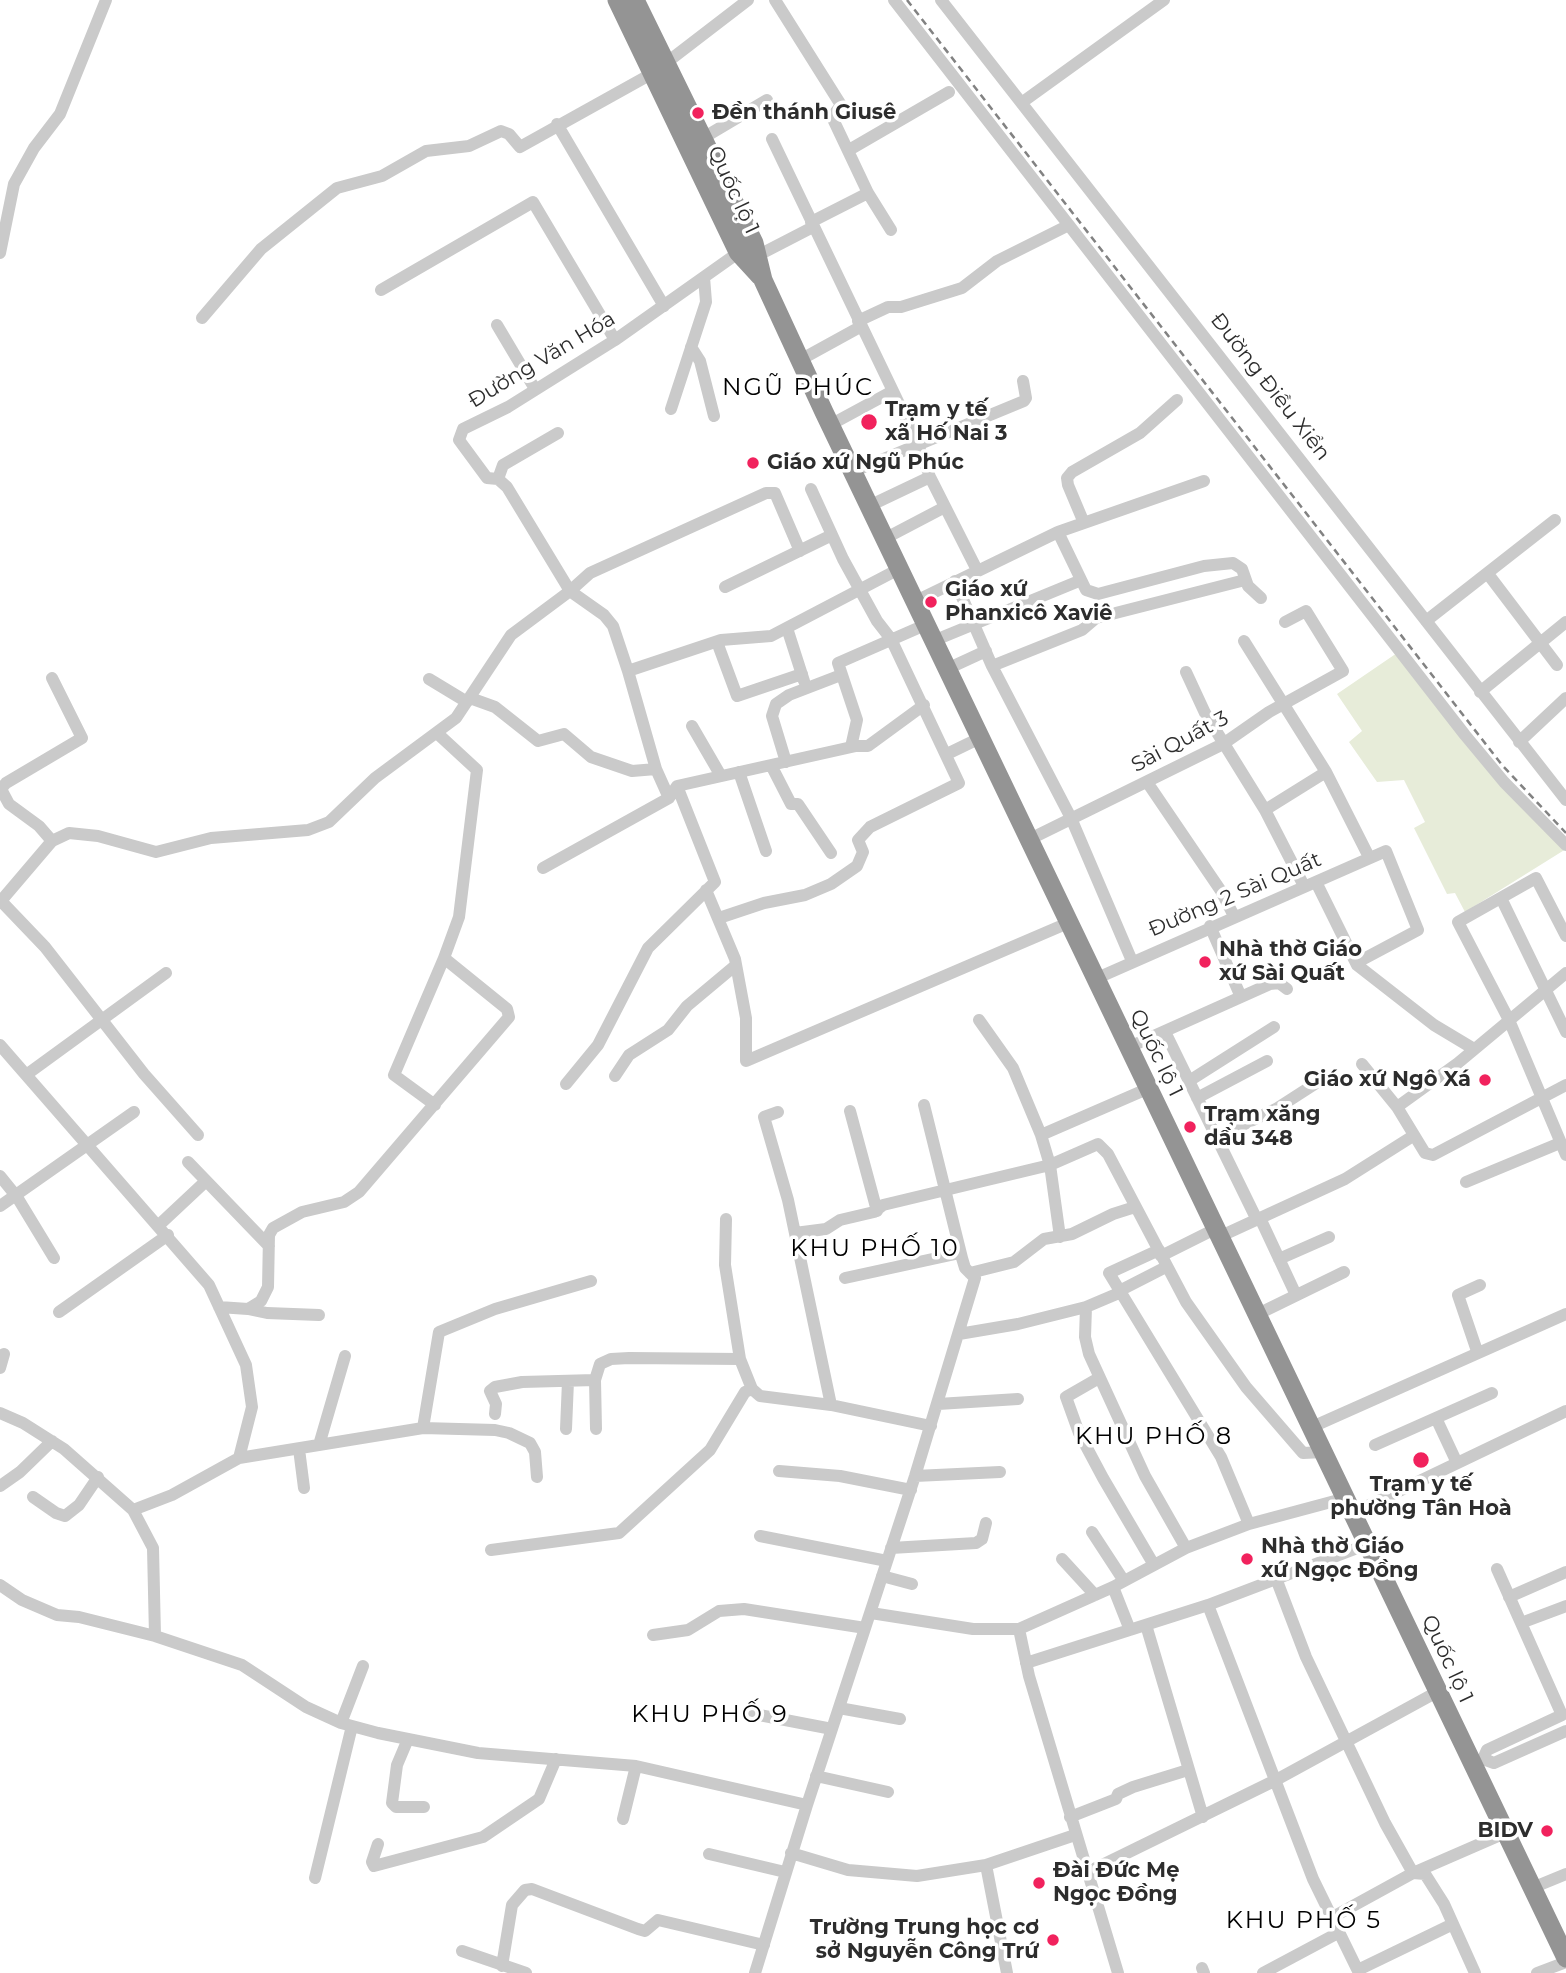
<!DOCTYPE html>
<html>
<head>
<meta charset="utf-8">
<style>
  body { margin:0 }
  canvas { display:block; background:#fff }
</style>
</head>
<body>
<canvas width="1566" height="1973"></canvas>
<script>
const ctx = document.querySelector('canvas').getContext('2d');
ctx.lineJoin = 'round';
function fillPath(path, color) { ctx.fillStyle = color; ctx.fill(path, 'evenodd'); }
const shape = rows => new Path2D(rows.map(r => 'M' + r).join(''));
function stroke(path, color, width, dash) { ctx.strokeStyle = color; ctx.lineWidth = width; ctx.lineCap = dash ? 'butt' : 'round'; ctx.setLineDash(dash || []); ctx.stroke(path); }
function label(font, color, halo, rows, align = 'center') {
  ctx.font = font + ' Montserrat,sans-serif'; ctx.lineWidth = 7; ctx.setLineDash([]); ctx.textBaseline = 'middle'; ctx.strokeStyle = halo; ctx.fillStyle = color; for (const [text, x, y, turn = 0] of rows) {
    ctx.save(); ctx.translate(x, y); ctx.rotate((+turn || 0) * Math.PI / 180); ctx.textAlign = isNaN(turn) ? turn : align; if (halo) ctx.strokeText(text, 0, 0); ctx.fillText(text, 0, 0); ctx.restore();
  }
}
fillPath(shape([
  [1397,653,1566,849,1465,912,1455,893,1447,894,1414,828,1425,822,1404,780,1377,782,1349,742,1362,731,1337,694]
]), '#e7ecd9');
stroke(shape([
  [775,0,841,105,832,117,868,193,891,230],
  [894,0,1465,735,1504,782,1566,845],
  [941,0,1566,800],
  [666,63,748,0],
  [1024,101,1164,0],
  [557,124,664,306],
  [703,138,767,100],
  [772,139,916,439,930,477,977,570],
  [849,150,949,92],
  [811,222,868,193],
  [745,248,615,340,508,407,463,429,459,440,487,478,498,479,507,487,570,591,590,573,766,493,775,493,800,551],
  [0,253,14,184,34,148,60,114,106,0],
  [751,259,813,227],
  [381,290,533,202,615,340],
  [202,318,261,249,337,188,382,176,426,151,469,146,501,131,509,134,520,147,653,73],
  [858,321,888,307,901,307,962,288,997,261,1069,225],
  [497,325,535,389],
  [691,347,700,361,714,416],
  [800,360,860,327],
  [671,409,706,302,704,277],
  [830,425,891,392],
  [852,472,1024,401,1026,398,1023,381],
  [498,479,503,465,558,433],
  [869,506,930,477],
  [1084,523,1068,485,1067,478,1072,472,1140,433,1177,400],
  [1058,532,1086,590,1098,594,1204,566,1233,563,1242,569,1248,586,1261,598],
  [884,539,945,507],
  [1488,574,1557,665],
  [955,581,992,666,1071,818,1132,961],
  [725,587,832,535],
  [914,602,1058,532,1204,481],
  [1426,621,1555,520],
  [787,628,804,681],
  [933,641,1079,581],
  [1244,641,1326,772,1369,857],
  [717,642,737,696,802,674],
  [992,666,1082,630,1096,618,1245,580],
  [947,669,986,651],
  [628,671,656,769,669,798],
  [1186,672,1205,713,1265,810,1304,886],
  [52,678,82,738,6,783,1,789,9,804,39,826,52,841],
  [429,679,467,702],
  [1480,692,1566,622],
  [470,698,495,707,538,741,564,734,591,757,632,771,656,769],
  [692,726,721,776],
  [1519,742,1566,698],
  [851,747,857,720,838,663,925,625],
  [947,754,980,738],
  [786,762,772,716,776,704,789,695,841,675],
  [771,765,791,804,798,804,831,853],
  [739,772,766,851],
  [1147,782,1221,891,1234,916],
  [1265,810,1326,772],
  [1028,840,1223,744,1269,712,1343,671,1306,611,1285,622],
  [543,868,669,798,677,786,856,746,868,746,924,705],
  [1316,882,1357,965,1434,1025,1474,1049],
  [706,890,735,959,746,1018,746,1061,1068,923],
  [1501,898,1566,1032],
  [1,901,45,947,144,1074,198,1135],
  [0,902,52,841,69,833,98,836,156,852,211,838,308,830,329,822,375,778,456,718,511,635,570,591,604,615,613,626,628,671,721,640,771,636,899,569],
  [719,918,764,903,805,895,831,884,857,866,863,852,858,840,870,827,959,783,891,639,877,621,843,559,811,489],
  [1210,926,1241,997],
  [1566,936,1536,878,1458,922,1509,1020,1566,1155],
  [1566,973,1458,1063,1397,1107,1425,1153,1433,1155,1566,1085],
  [1095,979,1386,851,1418,930,1356,963],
  [979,1020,1013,1068,1041,1135,1050,1165,1060,1237],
  [1165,1032,1257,1220],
  [0,1045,209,1285,246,1365,252,1407,239,1458,172,1495,133,1510],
  [1127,1048,1270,984,1279,983,1287,989],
  [1362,1064,1397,1107],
  [26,1075,166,973],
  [615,1076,629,1055,668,1030,687,1006,736,965],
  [1189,1081,1274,1027],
  [566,1084,598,1045,648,948,715,882,677,786],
  [1197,1098,1267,1061],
  [435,1105,394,1075,444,958],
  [850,1111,877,1211],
  [778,1112,764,1117,788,1200,831,1405],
  [1041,1135,1147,1089],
  [1217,1137,1276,1109,1321,1080],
  [188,1162,269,1246],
  [0,1176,17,1197,54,1258],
  [1466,1182,1560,1143],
  [0,1206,134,1112],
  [1260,1218,1296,1295],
  [726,1219,725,1265,740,1359,752,1389,760,1396,831,1405,931,1426],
  [159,1225,206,1181],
  [795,1233,826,1229,840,1220,874,1212,883,1205,1050,1165,1098,1144,1108,1154,1186,1302,1246,1387,1303,1453,1324,1452],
  [1221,1236,1345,1179,1413,1136],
  [1159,1250,1109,1273,1221,1457,1249,1524],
  [1161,1256,1217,1228],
  [1279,1259,1329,1237],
  [970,1273,1014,1262,1044,1239,1072,1234,1113,1214,1135,1207],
  [845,1278,960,1253],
  [1123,1289,1166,1267],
  [219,1307,248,1309,261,1301,268,1287,269,1235,273,1228,302,1212,344,1202,359,1192,509,1017,507,1009,444,958,459,917,477,770,438,734],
  [1086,1307,1085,1337,1089,1354,1145,1476,1186,1548],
  [248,1309,267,1313,319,1315],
  [59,1312,168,1235],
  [1258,1314,1344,1272],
  [959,1334,1018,1324,1086,1307,1119,1293],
  [1477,1351,1458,1295,1480,1285],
  [0,1368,4,1354],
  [1099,1378,1066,1397,1079,1433,1103,1478,1154,1565],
  [938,1404,1018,1399],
  [0,1413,23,1423,64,1449,133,1510,153,1548,155,1636],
  [495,1414,496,1404,490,1391,495,1387,522,1382,595,1380],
  [1436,1418,1457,1463],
  [1312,1427,1566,1314],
  [423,1428,439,1332,495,1309,591,1281],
  [566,1429,568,1381],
  [596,1429,595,1380,600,1364,611,1359,629,1358,740,1359],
  [319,1445,345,1356],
  [1375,1445,1492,1393],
  [299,1449,304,1488],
  [239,1458,423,1428,495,1430,509,1433,530,1443,535,1452,537,1477],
  [779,1471,840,1476,911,1490],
  [915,1476,1000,1472],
  [0,1486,20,1472,52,1441],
  [33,1497,56,1513,65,1516,79,1505,98,1477],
  [1353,1513,1566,1411],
  [1092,1532,1124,1581],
  [760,1536,887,1561],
  [891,1548,976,1543,982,1539,986,1523],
  [491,1550,619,1533,710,1450,745,1392,752,1389],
  [1062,1559,1095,1595],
  [882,1576,912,1584],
  [1277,1581,1306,1657,1385,1823,1413,1873,1425,1874,1444,1904,1475,1973],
  [0,1585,22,1600,57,1615,79,1617,155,1636,242,1665,306,1707,341,1723,378,1733,478,1753,636,1766,807,1805],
  [1113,1587,1130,1630],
  [1509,1597,1566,1572],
  [1208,1605,1313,1879,1359,1973],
  [871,1613,973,1629,1019,1629,1113,1587,1186,1548,1249,1524,1346,1498],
  [1521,1623,1566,1606],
  [1146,1625,1203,1817],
  [1019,1629,1029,1676,1118,1973],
  [653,1635,688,1630,719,1611,744,1609,865,1628],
  [1026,1663,1208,1605,1368,1544],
  [839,1708,900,1719],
  [754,1714,832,1729],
  [341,1723,363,1666],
  [408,1739,397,1765,392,1803,396,1807,424,1807],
  [1483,1759,1494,1763,1566,1731],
  [1472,1765,1483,1759,1487,1750,1562,1715,1497,1569],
  [816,1776,888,1792],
  [1070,1817,1116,1799,1118,1794,1133,1787,1188,1770],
  [623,1819,636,1766],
  [378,1844,372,1862,374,1866,483,1837,539,1799,556,1759],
  [791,1853,848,1870,917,1876,986,1865,1075,1835],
  [709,1854,785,1872],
  [986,1865,1007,1973],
  [1086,1873,1276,1780,1437,1692],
  [315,1878,352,1726],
  [1532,1888,1566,1874],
  [1331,1918,1413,1873,1505,1833],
  [462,1951,526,1973],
  [502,1966,512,1905,525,1890,532,1889,638,1929,645,1931,658,1920,764,1945],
  [1202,1968,1204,1973],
  [1358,1970,1453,1924],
  [755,1973,807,1805,915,1476,975,1278,965,1268,962,1258,924,1105],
  [1263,1973,1338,1933],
  [1537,1973,1566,1962]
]), '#cacaca', 12);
stroke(shape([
  [617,0,738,252,760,276],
  [635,0,754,243,763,280,824,412,1566,1958]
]), '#949494', 19);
stroke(shape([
  [907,0,1502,765,1566,833]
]), '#828282', 2.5, [7, 5]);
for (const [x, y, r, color] of [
  [698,113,7,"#f1225d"],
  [869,422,9,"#f1225d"],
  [753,463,7,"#f1225d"],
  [931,602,7,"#f1225d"],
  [1205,962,7,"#f1225d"],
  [1485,1080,7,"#f1225d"],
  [1190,1127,7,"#f1225d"],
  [1421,1460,9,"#f1225d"],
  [1247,1559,7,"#f1225d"],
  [1547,1831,7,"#f1225d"],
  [1039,1883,7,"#f1225d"],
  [1053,1940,7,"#f1225d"]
]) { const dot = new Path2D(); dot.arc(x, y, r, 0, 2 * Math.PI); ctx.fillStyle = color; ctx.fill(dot); stroke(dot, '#fff', 2.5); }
label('bold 21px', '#2d2d2d', '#fff', [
  ["Đền thánh Giusê",712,113],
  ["Trạm y tế",885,410],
  ["xã Hố Nai 3",885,434],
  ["Giáo xứ Ngũ Phúc",767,463],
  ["Giáo xứ",945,590],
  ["Phanxicô Xaviê",945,614],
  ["Nhà thờ Giáo",1219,950],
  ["xứ Sài Quất",1219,974],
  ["Giáo xứ Ngô Xá",1471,1080,"right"],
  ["Trạm xăng",1204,1115],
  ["dầu 348",1204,1139],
  ["Trạm y tế",1421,1485,"center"],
  ["phường Tân Hoà",1421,1509,"center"],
  ["Nhà thờ Giáo",1261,1547],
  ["xứ Ngọc Đồng",1261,1571],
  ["BIDV",1533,1831,"right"],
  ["Đài Đức Mẹ",1053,1871],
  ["Ngọc Đồng",1053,1895],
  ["Trường Trung học cơ",1039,1928,"right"],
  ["sở Nguyễn Công Trứ",1039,1952,"right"]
], 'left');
label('21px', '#2d2d2d', '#fff', [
  ["Quốc lộ 1",733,190,65],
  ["Đường Văn Hóa",542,360,-31],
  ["Đường Điều Xiển",1270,387,52],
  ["Sài Quất 3",1180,742,-28],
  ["Đường 2 Sài Quất",1235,895,-23],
  ["Quốc lộ 1",1156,1053,64],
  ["Quốc lộ 1",1447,1659,65]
]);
ctx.letterSpacing = '2px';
label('24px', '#000', '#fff', [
  ["NGŨ PHÚC",798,388],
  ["KHU PHỐ 10",875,1249],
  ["KHU PHỐ 8",1154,1437],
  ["KHU PHỐ 9",710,1715],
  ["KHU PHỐ 5",1304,1921]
]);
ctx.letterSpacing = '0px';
</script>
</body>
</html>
